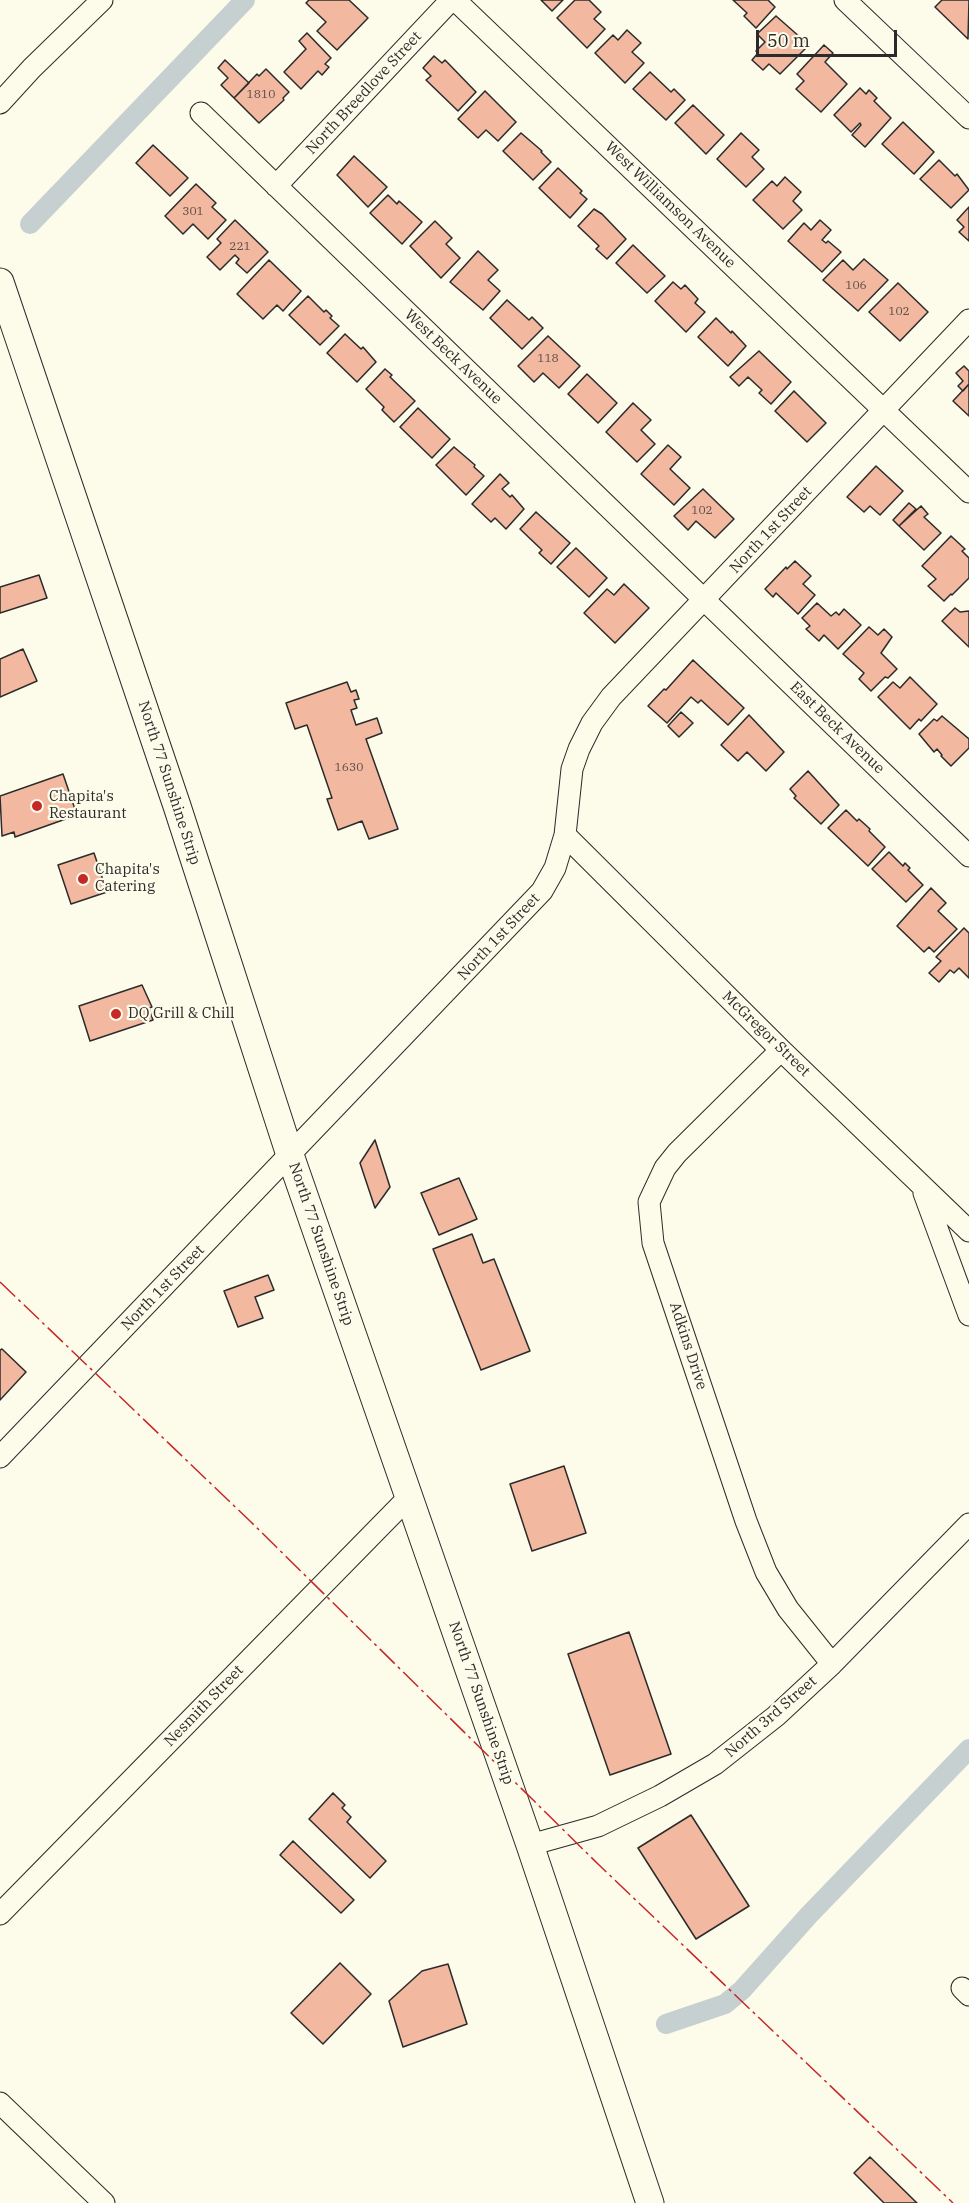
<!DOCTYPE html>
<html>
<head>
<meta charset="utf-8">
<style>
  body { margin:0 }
  #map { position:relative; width:969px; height:2203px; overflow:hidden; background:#fdfbea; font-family:"IBM Plex Serif",serif }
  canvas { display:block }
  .scale { position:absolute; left:756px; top:30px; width:141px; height:27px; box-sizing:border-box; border:3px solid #2b2b2b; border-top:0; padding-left:8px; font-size:18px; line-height:21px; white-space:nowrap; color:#2b2b2b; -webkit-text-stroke:4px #fdfbea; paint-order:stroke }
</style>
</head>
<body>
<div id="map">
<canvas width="969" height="2203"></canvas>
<div class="scale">50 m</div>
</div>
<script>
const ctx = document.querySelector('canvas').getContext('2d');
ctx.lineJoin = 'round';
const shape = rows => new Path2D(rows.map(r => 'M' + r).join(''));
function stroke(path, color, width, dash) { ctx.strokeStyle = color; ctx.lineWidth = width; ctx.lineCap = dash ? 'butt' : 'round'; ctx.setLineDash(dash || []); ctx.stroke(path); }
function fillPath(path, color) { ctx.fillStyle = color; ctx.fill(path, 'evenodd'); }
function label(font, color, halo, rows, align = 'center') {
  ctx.font = font + ' "IBM Plex Serif",serif'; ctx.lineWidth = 4.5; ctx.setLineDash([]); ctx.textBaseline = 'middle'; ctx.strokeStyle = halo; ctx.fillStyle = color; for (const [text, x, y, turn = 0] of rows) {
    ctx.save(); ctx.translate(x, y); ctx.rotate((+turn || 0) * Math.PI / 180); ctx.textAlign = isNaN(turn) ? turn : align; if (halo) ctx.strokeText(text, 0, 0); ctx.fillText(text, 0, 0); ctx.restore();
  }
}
stroke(shape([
  [30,224,245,0],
  [666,2024,725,2004,742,1990,808,1916,969,1749]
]), '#c7d0d0', 20);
const building = shape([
  [309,0,349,0,368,18,337,50,317,31,326,22,306,3,309,0],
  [541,0,563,0,552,11,541,0],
  [575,0,589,0,601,12,594,19,605,29,587,48,557,18,575,0],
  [733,0,768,0,775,7,756,28,744,16,747,13,733,0],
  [942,0,969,0,968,39,935,7,942,0],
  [776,16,809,45,780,74,769,64,763,70,752,60,758,53,756,51,765,42,757,34,776,16],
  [627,30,641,43,632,52,644,63,625,83,595,53,613,35,618,40,627,30],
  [307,33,331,58,325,64,329,67,322,75,318,71,301,89,284,72,306,49,299,41,307,33],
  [824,45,833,53,825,62,847,84,821,112,796,89,804,81,797,74,824,45],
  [434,56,442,63,445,60,476,92,458,111,426,80,431,76,423,68,434,56],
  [225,60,249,83,234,98,221,85,228,78,218,68,225,60],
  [266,69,289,92,283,98,284,100,259,123,234,98,257,74,259,76,266,69],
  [650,72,671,92,674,89,685,100,666,120,633,89,650,72],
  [860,88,866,94,869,90,877,98,874,101,891,118,865,147,852,135,861,125,860,123,851,132,834,115,860,88],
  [485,91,516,122,498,141,486,130,478,138,458,119,485,91],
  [693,105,724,135,706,154,675,123,693,105],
  [903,122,934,152,914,174,882,144,903,122],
  [521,133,542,151,541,152,551,162,533,180,503,151,521,133],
  [741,133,759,150,752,157,764,169,746,187,717,159,741,133],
  [153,145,188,178,170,196,136,163,153,145],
  [354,156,387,187,368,207,337,175,354,156],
  [939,160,955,176,957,174,969,190,951,208,920,179,939,160],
  [558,168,582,191,580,193,587,199,570,218,539,188,558,168],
  [785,177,801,192,793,201,802,210,783,229,753,200,772,181,777,186,785,177],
  [196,184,216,203,212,207,226,220,208,239,193,224,183,234,165,216,196,184],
  [388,195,397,204,399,201,422,222,402,244,370,213,388,195],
  [969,207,969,241,959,232,964,227,957,220,969,207],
  [594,209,602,214,626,239,607,259,596,249,599,246,578,226,594,209],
  [235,220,268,252,247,273,236,263,239,259,235,255,220,270,207,257,221,243,217,239,235,220],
  [820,220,831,230,822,240,826,243,828,241,841,252,822,272,788,241,804,223,811,230,820,220],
  [435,221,452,238,446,244,460,258,441,278,410,246,435,221],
  [633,245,665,276,647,293,616,263,633,245],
  [478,251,498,270,488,280,500,291,483,310,450,282,478,251],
  [864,259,888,280,858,311,823,280,843,260,853,270,864,259],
  [269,260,301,291,283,311,277,305,263,319,237,294,269,260],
  [673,282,681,289,685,285,698,299,695,303,705,312,686,332,655,301,673,282],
  [898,283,928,312,900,341,869,312,898,283],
  [308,296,324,312,326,310,332,316,330,318,339,326,320,345,289,315,308,296],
  [507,300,529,320,532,317,543,328,522,349,490,318,507,300],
  [716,318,731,333,732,331,746,346,728,366,698,337,716,318],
  [345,334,361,349,363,347,376,362,357,382,327,353,345,334],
  [548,336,580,366,559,388,543,373,534,382,518,366,548,336],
  [759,351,791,382,771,404,759,393,762,390,748,377,739,386,730,377,759,351],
  [964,366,969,371,969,384,963,391,958,386,963,381,956,373,964,366],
  [385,369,392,375,390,377,415,401,394,422,382,410,384,407,366,389,385,369],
  [587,374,617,403,598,423,568,394,587,374],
  [969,384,969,416,953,401,969,384],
  [794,391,826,423,807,442,775,411,794,391],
  [633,403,651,420,641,430,655,444,637,462,606,432,633,403],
  [418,408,450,439,432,458,400,427,418,408],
  [668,445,681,457,670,469,690,488,674,505,641,474,668,445],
  [454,447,475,465,474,467,484,476,466,495,436,465,454,447],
  [876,466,903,491,880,515,870,506,864,512,847,497,876,466],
  [500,474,509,483,502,489,510,497,512,495,524,509,506,529,495,518,491,522,472,504,500,474],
  [703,489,734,519,715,538,696,521,688,530,674,516,703,489],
  [909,503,916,509,899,526,893,520,909,503],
  [921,506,928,514,924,517,941,533,924,550,899,526,921,506],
  [536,512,570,543,551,564,539,553,542,550,520,529,536,512],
  [951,536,965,549,962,551,969,558,969,578,952,595,951,594,944,601,928,586,936,579,922,566,951,536],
  [576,548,607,578,589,597,557,567,576,548],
  [795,561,811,576,803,584,815,595,798,614,776,593,773,597,765,589,786,567,787,569,795,561],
  [39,575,47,598,0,613,0,587,39,575],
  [624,584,649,608,615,643,584,613,607,589,614,595,624,584],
  [817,603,831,616,836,612,839,615,844,609,861,625,838,649,824,635,819,641,806,629,810,626,802,618,817,603],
  [955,608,960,612,969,611,969,647,942,621,955,608],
  [869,627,878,635,884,629,892,637,881,653,897,669,888,678,885,677,871,691,859,679,864,673,843,654,869,627],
  [23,649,37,681,0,697,0,659,23,649],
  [693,660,744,708,728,725,701,700,698,703,691,697,667,723,648,706,664,689,666,690,693,660],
  [910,677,937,704,921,721,919,719,910,729,878,697,893,682,900,688,910,677],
  [347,682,351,692,356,690,359,699,354,700,357,708,351,710,356,725,377,718,382,733,366,739,398,829,369,839,362,821,338,830,327,799,332,798,307,725,295,729,286,703,347,682],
  [681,712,693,723,679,737,668,726,681,712],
  [749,715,784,752,766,771,747,752,738,761,721,745,749,715],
  [942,716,969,739,969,748,951,766,941,756,942,755,937,749,934,752,919,734,934,719,937,721,942,716],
  [808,771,839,805,821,824,794,798,796,796,790,789,808,771],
  [63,774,77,815,15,837,14,832,2,836,0,796,63,774],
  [846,810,857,821,859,819,870,829,869,831,885,847,868,866,828,828,846,810],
  [889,852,903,866,905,863,910,868,908,870,923,885,906,902,872,869,889,852],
  [94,853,107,892,71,904,58,865,94,853],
  [931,888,946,903,938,911,957,929,934,952,929,947,924,952,897,926,931,888],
  [964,928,969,933,969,978,959,968,954,973,950,970,939,982,929,973,941,961,936,957,964,928],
  [142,985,152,1007,149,1008,153,1020,90,1041,79,1006,142,985],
  [375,1140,390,1187,375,1208,360,1163,375,1140],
  [459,1178,477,1219,439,1235,421,1193,459,1178],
  [472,1234,483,1263,494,1259,530,1351,481,1370,433,1249,472,1234],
  [268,1275,274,1290,255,1297,263,1318,238,1327,224,1291,268,1275],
  [2,1349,26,1372,0,1400,0,1350,2,1349],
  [564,1466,586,1533,532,1551,510,1484,564,1466],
  [629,1632,671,1754,610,1775,568,1654,629,1632],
  [333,1793,345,1805,342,1808,351,1817,347,1822,386,1861,370,1878,309,1819,333,1793],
  [691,1815,749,1906,696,1939,638,1848,691,1815],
  [293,1841,354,1900,341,1913,280,1855,293,1841],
  [340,1963,371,1994,323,2044,291,2013,340,1963],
  [448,1964,467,2024,403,2047,389,2001,422,1971,448,1964],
  [870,2157,917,2203,884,2203,854,2173,870,2157]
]);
fillPath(building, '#f2b8a0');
stroke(building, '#2b2b2b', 1.5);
const minor = shape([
  [455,0,969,492],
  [845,0,969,118],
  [0,103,32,68,102,0],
  [201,113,969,856],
  [276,186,451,0],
  [565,835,781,1050,969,1231],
  [781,1050,677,1153,665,1168,649,1202,653,1243,746,1521,766,1572,788,1609,832,1664],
  [924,1193,969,1315],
  [0,1457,542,891,555,868,565,835,572,769,579,749,592,723,611,697,969,320],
  [530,1845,598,1826,660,1796,715,1764,776,1716,832,1664,969,1524],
  [0,1914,409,1497],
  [962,1988,969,1995],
  [0,2103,104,2203]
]);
const major = shape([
  [0,282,177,806,290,1155,530,1845,650,2203]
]);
stroke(minor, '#2b2b2b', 23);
stroke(major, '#2b2b2b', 29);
stroke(minor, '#fdfbea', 21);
stroke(major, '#fdfbea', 27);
stroke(shape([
  [0,1282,251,1522,598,1864,953,2203]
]), '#c62828', 1.5, [21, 4.5, 3, 4.5]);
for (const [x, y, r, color] of [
  [37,806,6,"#c62828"],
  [83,879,6,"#c62828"],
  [116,1014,6,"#c62828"]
]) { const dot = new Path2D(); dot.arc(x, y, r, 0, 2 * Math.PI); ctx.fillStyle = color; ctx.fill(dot); stroke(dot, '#fdfbea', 2); }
label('12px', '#5d4e48', null, [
  ["1810",261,95],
  ["301",193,212],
  ["221",240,247],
  ["106",856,286],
  ["102",899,312],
  ["118",548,359],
  ["102",702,511],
  ["1630",349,768]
]);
label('15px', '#2b2b2b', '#fdfbea', [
  ["North Breedlove Street",364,93,-47],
  ["West Williamson Avenue",670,205,44],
  ["West Beck Avenue",453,357,44],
  ["North 1st Street",771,530,-47],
  ["East Beck Avenue",837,728,44],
  ["North 77 Sunshine Strip",169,783,72],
  ["North 1st Street",499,937,-47],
  ["McGregor Street",766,1034,44],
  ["North 77 Sunshine Strip",321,1244,71],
  ["North 1st Street",163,1288,-46],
  ["Adkins Drive",688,1346,72],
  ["North 77 Sunshine Strip",481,1703,71],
  ["Nesmith Street",204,1706,-46],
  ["North 3rd Street",771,1717,-41]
]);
label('15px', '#2b2b2b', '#fdfbea', [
  ["Chapita's",49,797],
  ["Restaurant",49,814],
  ["Chapita's",95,870],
  ["Catering",95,887],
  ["DQ Grill & Chill",128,1014]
], 'left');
</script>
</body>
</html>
